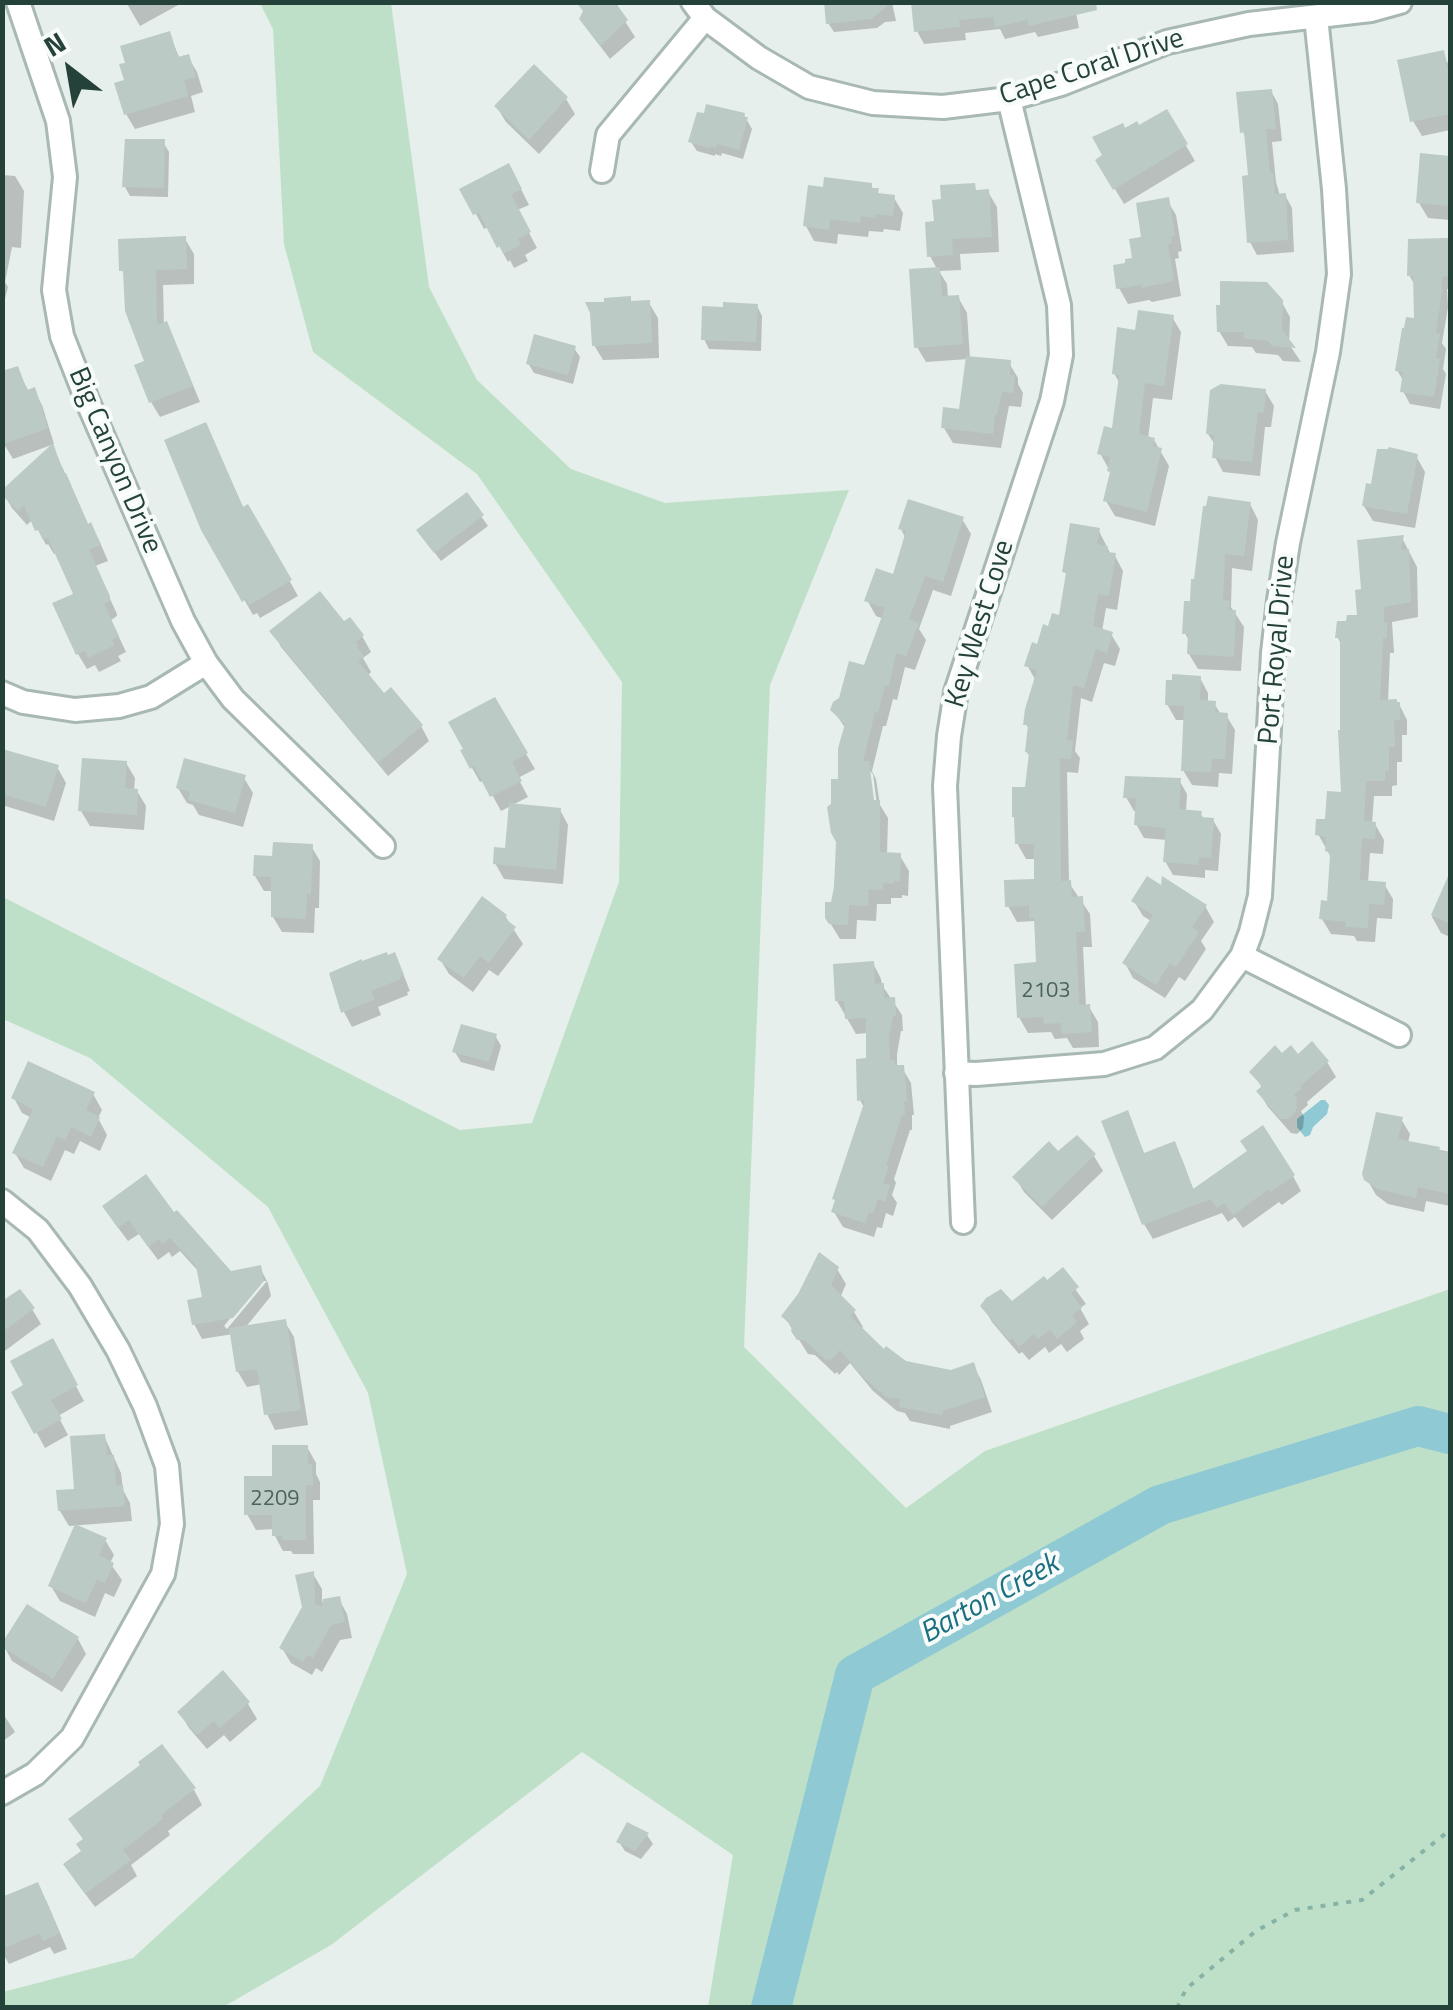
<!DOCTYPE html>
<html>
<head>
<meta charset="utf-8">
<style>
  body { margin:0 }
  #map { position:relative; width:1453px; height:2010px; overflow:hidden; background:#e6efeb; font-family:"Titillium Web",sans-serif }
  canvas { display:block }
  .frame { position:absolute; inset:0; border:5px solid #24423a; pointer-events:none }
  .north { position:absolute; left:20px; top:20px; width:100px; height:100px; -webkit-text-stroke:8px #f7fbf9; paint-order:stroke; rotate:329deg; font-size:28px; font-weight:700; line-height:40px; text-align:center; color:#24423a }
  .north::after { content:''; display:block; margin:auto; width:35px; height:45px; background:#24423a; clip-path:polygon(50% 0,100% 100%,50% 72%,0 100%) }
</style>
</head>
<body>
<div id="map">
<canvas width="1453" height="2010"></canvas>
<div class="frame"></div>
<div class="north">N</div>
</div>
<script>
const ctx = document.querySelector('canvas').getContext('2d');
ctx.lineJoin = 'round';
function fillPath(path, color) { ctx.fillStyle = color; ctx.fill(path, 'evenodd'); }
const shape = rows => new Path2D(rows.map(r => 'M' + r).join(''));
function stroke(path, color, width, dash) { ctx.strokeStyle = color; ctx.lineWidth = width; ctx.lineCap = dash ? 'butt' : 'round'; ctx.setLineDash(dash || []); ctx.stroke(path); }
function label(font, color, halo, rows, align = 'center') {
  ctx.font = font + ' "Titillium Web",sans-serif'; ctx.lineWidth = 8; ctx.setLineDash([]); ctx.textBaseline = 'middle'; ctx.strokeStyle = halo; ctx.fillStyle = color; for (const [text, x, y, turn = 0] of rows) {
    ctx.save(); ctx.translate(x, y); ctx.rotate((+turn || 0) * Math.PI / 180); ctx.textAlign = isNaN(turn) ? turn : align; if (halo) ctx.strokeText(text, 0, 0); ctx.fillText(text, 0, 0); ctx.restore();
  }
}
fillPath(shape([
  [260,3,391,3,429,287,477,380,571,469,665,503,849,490,770,685,744,1347,906,1508,985,1451,1450,1289,1450,2007,708,2007,733,1855,582,1752,331,1945,223,2007,3,2007,3,1992,133,1958,320,1786,407,1574,368,1393,268,1207,90,1058,3,1019,3,897,460,1130,532,1123,619,882,622,682,477,474,313,352,284,244,273,29]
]), '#bfe0c8');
fillPath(shape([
  [1321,1100,1325,1100,1329,1105,1327,1114,1313,1127,1310,1135,1305,1137,1297,1127,1297,1119]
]), '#8ec9d4');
fillPath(shape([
  [126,2,179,2,180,4,140,26],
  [826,2,892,2,896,21,885,22,877,28,834,32,828,23],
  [914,2,1074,2,1079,28,1038,37,1035,32,1005,39,1000,29,965,33,966,40,924,44,917,31],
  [586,13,623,18,635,37,610,59,591,34],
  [169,34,180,59,188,57,197,72,203,92,191,96,195,112,135,129,126,114,127,82],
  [1442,53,1450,67,1450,130,1422,136,1413,121],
  [1271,91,1278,104,1282,141,1272,142,1276,182,1280,196,1285,195,1292,208,1294,252,1257,255,1250,242,1251,177,1247,140,1243,132],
  [566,99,575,114,539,154,506,122,497,107],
  [1166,112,1195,161,1124,204,1098,161,1125,132,1139,129],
  [744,115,752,129,743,159,722,153,721,156,715,154,715,156,697,151,691,142],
  [163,142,169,152,168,197,130,196,125,187],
  [1423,156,1450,158,1450,220,1428,218,1419,203],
  [2,175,15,176,24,191,21,248,12,247,5,282,8,287,2,311],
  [517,181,529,205,517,210,537,248,525,255,528,261,514,268,510,260,508,262,489,227,484,229,463,190],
  [870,185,880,196,894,198,903,213,900,231,884,229,883,232,869,231,868,237,838,234,837,244,814,241,806,226],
  [974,186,977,192,988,192,997,207,999,252,960,254,961,270,939,271,947,284,948,298,958,297,967,313,970,359,1009,363,1018,378,1018,384,1023,393,1021,407,1009,406,1001,448,953,443,944,428,961,411,968,359,926,362,917,347,937,269,930,256,936,224],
  [1167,200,1176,215,1182,251,1178,252,1179,258,1175,259,1181,296,1152,302,1149,300,1128,304,1119,288],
  [185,239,194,254,194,284,163,285,164,325,174,339,200,402,160,417,151,402,138,367,147,363,126,278,122,270],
  [1447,241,1450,247,1450,289,1447,289,1448,307,1442,343,1446,349,1443,369,1446,374,1440,409,1410,404,1403,391,1404,382,1397,370,1416,321,1416,287,1409,275],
  [630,299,632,303,649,303,658,318,659,358,603,360,594,345],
  [1281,301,1290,317,1289,344,1301,362,1283,361,1278,355,1256,353,1252,347,1228,346,1219,331],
  [757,306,762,316,761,351,709,349,704,339],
  [1172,317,1181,332,1172,400,1153,398,1148,439,1154,440,1169,466,1155,526,1115,516,1106,501,1112,475,1100,453,1114,431,1120,384,1114,373,1138,332],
  [574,348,580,357,573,384,534,373,528,363],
  [17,369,29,392,34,390,42,405,54,444,13,459,4,444],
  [1265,391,1274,406,1271,427,1265,427,1260,476,1223,472,1215,457,1216,446,1208,434],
  [205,425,244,509,248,507,298,596,260,618,257,613,253,615,204,529],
  [53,447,89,526,99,540,108,561,95,566,117,614,117,616,111,620,126,652,118,656,121,661,99,672,95,665,87,669,78,654,76,595,58,552,54,554,48,544,46,545,33,519,27,525,12,508,3,493],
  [1416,456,1425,472,1415,528,1373,521,1364,506,1373,487],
  [466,495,488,526,441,561,425,540],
  [1250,504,1258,520,1252,571,1232,568,1231,607,1244,627,1241,671,1198,669,1189,654,1190,643,1185,633,1192,604],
  [962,519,971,534,951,596,933,590,919,629,926,640,915,670,905,667,897,700,893,699,886,726,883,726,872,771,876,779,880,805,888,818,887,855,900,856,909,871,908,896,902,895,902,898,891,898,891,904,877,904,876,921,857,920,856,939,840,939,827,918,833,905,846,729,833,710,866,668,884,619,876,616,867,600,895,577,906,539,901,529],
  [867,768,873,774,878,813,873,813],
  [1099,531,1111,555,1115,556,1123,571,1117,610,1106,608,1102,631,1111,634,1120,649,1115,666,1104,663,1092,702,1081,698,1075,751,1080,758,1078,773,1067,772,1069,883,1090,914,1092,947,1083,947,1086,1007,1089,1007,1098,1022,1099,1047,1073,1048,1067,1038,1055,1039,1051,1032,1028,1033,1019,1017,1039,965,1037,927,1034,921,1017,922,1008,906,1036,881,1036,859,1026,859,1017,843,1031,759,1027,752,1030,731,1026,724,1036,681,1027,665,1050,629,1061,618,1068,579,1065,572],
  [1402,538,1417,567,1418,617,1392,622,1394,653,1390,653,1388,702,1399,704,1407,720,1407,735,1402,735,1402,762,1397,762,1397,785,1392,786,1392,796,1374,796,1372,824,1375,824,1384,840,1383,854,1370,853,1368,883,1384,884,1393,899,1392,919,1377,918,1375,942,1357,941,1354,936,1331,934,1322,919,1330,904,1331,857,1318,834,1343,795,1342,646,1338,638,1360,618,1364,592],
  [343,624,362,636,371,652,363,658,371,672,367,676,384,696,421,726,429,741,388,776,281,647,273,632],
  [1200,678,1208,693,1208,703,1214,703,1221,715,1226,715,1235,730,1232,774,1219,773,1218,787,1192,785,1183,770,1186,720,1176,720,1167,704],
  [494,700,535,769,518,778,528,797,501,811,484,780,480,782,463,752],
  [2,751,57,767,66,783,54,821,2,805],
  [126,763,135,778,134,791,137,791,146,806,144,830,90,826,81,811],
  [244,778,253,793,243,827,199,815,193,805,187,803,178,788],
  [1179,780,1187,794,1186,812,1200,813,1204,819,1213,820,1221,834,1218,871,1205,870,1205,878,1173,875,1165,861,1167,840,1144,838,1136,824,1137,811,1134,811,1126,797],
  [560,810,568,825,563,884,504,879,495,863,507,850],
  [311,846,320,861,319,908,315,908,314,933,282,932,273,917,273,891,264,891,255,876,275,858],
  [1450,878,1450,937,1441,933,1432,917],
  [1134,901,1205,906,1214,922,1201,941,1206,949,1185,981,1179,977,1165,998,1133,978,1125,963,1151,921,1143,916],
  [505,916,523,944,498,976,489,970,473,992,449,974,440,959],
  [873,963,881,979,882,985,902,1015,903,1031,901,1031,897,1054,897,1068,902,1068,911,1083,914,1115,912,1115,912,1130,910,1130,894,1179,896,1183,892,1195,897,1203,893,1216,886,1213,882,1228,877,1227,874,1237,843,1227,834,1212,865,1109,860,1100,869,1061,868,1033,856,1034,837,1001],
  [402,971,410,991,407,992,408,995,378,1007,381,1015,352,1027,344,1012,332,975],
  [496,1037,501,1046,494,1071,461,1062,455,1052],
  [1281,1057,1327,1062,1336,1077,1307,1102,1308,1105,1301,1111,1304,1117,1303,1128,1297,1134,1291,1133,1268,1107,1259,1092,1263,1089,1252,1072],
  [93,1094,102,1110,98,1118,107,1135,100,1151,80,1141,74,1154,65,1150,51,1181,24,1168,15,1153,32,1118,22,1113,14,1098],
  [1127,1114,1145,1155,1174,1144,1182,1159,1194,1191,1293,1176,1301,1191,1282,1205,1279,1202,1243,1228,1235,1217,1228,1222,1222,1213,1153,1239,1144,1224],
  [1401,1119,1410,1134,1408,1143,1450,1152,1450,1206,1426,1201,1424,1212,1388,1204,1376,1195,1367,1179],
  [1058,1154,1094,1156,1103,1171,1052,1220,1024,1192,1015,1177],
  [173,1216,230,1274,260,1268,268,1283,271,1296,245,1328,285,1322,294,1337,308,1425,275,1430,267,1414,262,1384,247,1387,238,1372,233,1334,202,1339,194,1324,205,1299,200,1273,180,1251,172,1257,169,1252,158,1260,139,1234,128,1241,113,1221],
  [260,1281,267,1281,227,1329,224,1326],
  [837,1269,846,1284,840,1298,854,1312,863,1327,860,1330,884,1353,905,1364,951,1372,973,1365,981,1380,992,1412,950,1426,950,1429,910,1421,905,1413,897,1411,873,1391,850,1363,839,1375,837,1372,835,1374,815,1355,808,1354,784,1316],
  [1062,1271,1086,1304,1080,1308,1089,1324,1080,1331,1084,1339,1067,1352,1061,1344,1049,1353,1045,1347,1029,1360,1022,1352,1019,1354,992,1322,983,1306,1011,1305],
  [2,1296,7,1301,32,1309,41,1324,2,1353],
  [52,1342,84,1401,58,1416,68,1435,45,1448,15,1393,27,1386],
  [104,1436,121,1473,123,1490,130,1503,132,1521,69,1526,60,1511,76,1491],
  [307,1447,316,1463,316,1474,320,1482,320,1500,313,1500,314,1554,293,1554,291,1551,283,1551,275,1536,275,1529,256,1530,247,1514,275,1478],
  [105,1540,114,1555,110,1563,122,1580,114,1597,105,1593,95,1617,60,1601,51,1586],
  [313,1574,322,1589,322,1602,339,1599,347,1614,352,1638,340,1640,322,1672,316,1668,312,1675,291,1663,282,1648,305,1608],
  [78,1639,86,1654,62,1692,12,1661,4,1646],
  [223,1673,248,1704,257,1719,230,1742,224,1735,207,1749,189,1728,180,1713],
  [2,1712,15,1732,2,1742],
  [194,1790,202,1805,168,1831,170,1835,131,1865,137,1876,95,1907,75,1880,85,1841,71,1820],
  [647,1835,653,1844,641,1859,625,1851,619,1842],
  [2,1889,7,1898,46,1900,67,1949,54,1954,50,1947,9,1964,2,1952]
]), '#0003');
stroke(shape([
  [771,2008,855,1675,1160,1505,1418,1426,1450,1434]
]), '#8ec9d4', 40);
fillPath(shape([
  [576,2,615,2,628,20,600,46,579,19,583,11],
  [824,2,893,2,871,19,826,24],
  [911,2,1096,2,1097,10,1029,26,1027,20,995,27,993,17,959,20,960,27,914,32],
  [170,31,178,57,189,54,196,77,184,80,188,96,124,115,114,83,124,80,119,64,125,63,120,46],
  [1444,50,1448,70,1450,69,1450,114,1410,122,1397,60],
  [534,64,568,97,529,140,494,106],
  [1272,89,1276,129,1266,129,1270,173,1273,173,1275,194,1286,193,1288,240,1247,243,1242,176,1248,175,1244,132,1240,133,1236,92],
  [706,104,745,113,744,117,748,117,739,150,717,144,716,148,711,146,710,148,688,142,697,112,704,113],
  [1167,109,1188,144,1113,190,1095,160,1102,155,1092,137,1123,123,1125,128,1137,121,1139,125],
  [125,139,165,139,164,188,122,187],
  [1420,153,1450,156,1450,206,1416,203],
  [509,163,522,189,511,194,531,232,518,239,521,245,503,254,500,246,497,248,479,213,473,215,459,189],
  [824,177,872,183,872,188,879,188,878,193,895,195,893,216,876,214,875,218,861,216,860,223,830,219,829,230,803,226,808,185,823,187],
  [975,183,976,190,989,189,992,237,952,239,953,255,927,257,925,222,934,221,932,200,941,199,940,185],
  [1169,197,1175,236,1171,237,1172,243,1168,244,1174,281,1141,288,1142,285,1116,289,1113,265,1125,263,1125,259,1132,258,1129,239,1141,237,1136,203],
  [186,236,187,269,156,270,157,325,167,321,193,386,149,403,134,365,144,361,125,311,123,271,119,271,118,239],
  [1448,238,1450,276,1442,277,1442,292,1436,333,1440,334,1436,358,1440,359,1434,397,1400,392,1403,372,1395,371,1402,328,1404,328,1406,317,1414,318,1413,276,1407,276,1408,239],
  [940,267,942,296,959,295,963,344,914,348,909,269],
  [1220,281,1267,282,1283,300,1282,330,1296,348,1272,346,1267,340,1244,339,1244,332,1217,332,1216,305,1220,305],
  [631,296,631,301,650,300,652,343,592,346,590,313,585,302,604,302,604,298],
  [723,302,758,304,756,342,701,340,702,306,723,307],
  [1138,310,1174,315,1164,386,1145,383,1139,434,1155,438,1153,446,1162,448,1147,512,1103,501,1110,472,1107,471,1110,457,1097,454,1104,426,1112,428,1119,375,1112,374,1117,327,1135,330],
  [534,334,576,346,568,375,526,364],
  [966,356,1011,360,1010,375,1015,375,1013,393,1002,392,997,415,995,415,993,434,941,428,943,407,959,409],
  [18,366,27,390,35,387,48,428,2,445,2,371],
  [1221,384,1266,389,1264,413,1258,412,1252,462,1212,458,1214,435,1206,434,1210,390],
  [206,422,243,507,248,504,292,580,249,605,246,599,242,602,201,530,164,440],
  [53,443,64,474,66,473,88,524,91,522,101,545,89,550,110,596,110,601,104,604,119,636,112,640,115,645,88,658,85,651,76,655,52,603,73,594,48,538,43,540,38,530,35,531,24,505,18,511,2,495,2,490],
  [1389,447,1418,454,1407,514,1362,506,1366,483,1371,484,1377,449,1388,449],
  [467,492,484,515,434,553,416,530],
  [1208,496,1251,502,1244,556,1225,554,1223,600,1230,601,1229,610,1236,610,1234,657,1187,654,1188,634,1182,634,1184,601,1190,601,1191,579,1194,579,1203,506,1206,506],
  [908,499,964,517,943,582,925,576,909,619,919,623,906,656,896,653,889,686,885,685,878,713,875,712,863,761,869,761,874,800,880,800,880,852,901,853,900,881,894,881,894,884,883,883,883,890,869,889,868,906,849,905,848,925,829,924,825,918,825,902,831,902,834,887,836,842,831,833,827,807,831,804,831,779,838,779,838,748,845,724,830,710,833,702,839,698,849,661,864,665,885,608,864,601,876,568,893,574,906,531,898,529],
  [1070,523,1100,528,1097,544,1108,546,1107,552,1116,553,1109,596,1098,594,1093,626,1113,632,1107,653,1096,649,1084,688,1073,685,1067,740,1073,741,1071,759,1060,758,1061,881,1071,880,1072,897,1083,896,1085,932,1076,932,1079,1005,1090,1004,1092,1032,1062,1034,1061,1023,1044,1024,1043,1017,1017,1018,1014,964,1036,962,1034,918,1029,918,1029,906,1005,907,1004,880,1034,879,1034,844,1015,844,1014,817,1012,817,1012,787,1025,787,1029,753,1025,752,1028,725,1023,725,1025,709,1037,670,1024,666,1032,642,1037,644,1043,624,1048,626,1052,613,1059,615,1066,573,1062,572],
  [1404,535,1401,550,1409,549,1411,602,1384,607,1384,623,1387,623,1387,638,1383,638,1380,700,1397,699,1397,702,1400,702,1400,720,1394,720,1395,747,1389,747,1389,771,1385,771,1385,781,1366,781,1364,821,1376,822,1375,839,1362,838,1360,880,1386,882,1384,905,1369,904,1368,928,1345,927,1346,922,1319,919,1321,900,1327,901,1330,856,1328,852,1325,851,1326,837,1315,835,1316,819,1325,819,1327,791,1341,792,1338,730,1340,730,1340,638,1335,638,1337,621,1346,621,1347,615,1357,615,1355,590,1361,589,1357,540],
  [320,591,344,621,350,617,364,635,356,642,359,646,357,647,364,656,358,661,384,693,391,687,423,725,378,763,269,631],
  [1172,674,1201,676,1200,700,1216,701,1215,712,1228,713,1225,759,1212,759,1211,772,1181,771,1184,706,1165,705,1166,680,1172,680],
  [495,697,528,753,512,762,522,781,490,797,474,766,470,769,460,750,463,749,448,722],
  [2,749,59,765,46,807,2,794],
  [82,758,127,761,125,788,138,789,137,815,78,811],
  [184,758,246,775,235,813,188,800,190,792,176,788],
  [1125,776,1181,778,1179,809,1202,811,1201,817,1214,818,1211,858,1199,857,1198,865,1163,862,1166,828,1134,825,1136,798,1123,798],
  [509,803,561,808,556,870,493,864,494,847,505,848],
  [273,842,313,844,311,894,307,893,306,919,271,917,271,877,253,876,254,855,272,856],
  [1450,872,1450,924,1431,915],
  [1147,876,1161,885,1162,876,1207,905,1192,927,1199,932,1176,967,1170,963,1156,985,1122,963,1153,915,1131,901],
  [482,896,507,915,504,918,516,927,489,963,480,956,464,978,437,959],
  [387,952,388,955,395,952,404,975,400,977,401,979,371,991,375,999,341,1013,329,973,362,959,362,961],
  [874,961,875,984,884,983,884,998,895,997,896,1016,893,1016,889,1037,890,1060,895,1060,895,1065,904,1065,907,1101,904,1101,905,1115,902,1115,886,1165,889,1166,883,1183,890,1185,885,1202,878,1199,873,1214,869,1212,865,1223,831,1212,835,1200,832,1199,865,1100,857,1101,856,1059,866,1058,866,1018,845,1019,844,1001,835,1001,833,964],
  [461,1024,497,1034,489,1062,452,1052],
  [1312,1041,1329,1061,1300,1086,1302,1088,1294,1095,1297,1099,1296,1112,1288,1119,1280,1119,1256,1091,1262,1086,1249,1072,1275,1045,1282,1053,1291,1045,1298,1054],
  [28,1061,95,1092,86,1110,100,1117,91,1137,71,1127,65,1140,57,1136,43,1167,12,1153,33,1109,11,1098],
  [1128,1110,1144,1153,1175,1141,1193,1189,1247,1151,1240,1141,1263,1125,1295,1175,1271,1192,1269,1189,1233,1215,1224,1203,1217,1208,1211,1199,1142,1225,1101,1121],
  [1376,1112,1403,1117,1398,1139,1440,1147,1439,1151,1450,1153,1450,1194,1418,1187,1416,1198,1377,1189,1364,1180,1362,1174],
  [1077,1135,1096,1154,1042,1207,1012,1177,1049,1141,1058,1151],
  [146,1174,174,1212,177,1210,231,1271,261,1265,264,1281,233,1318,192,1325,187,1300,202,1297,196,1266,170,1238,162,1244,159,1239,148,1247,129,1220,118,1228,102,1206],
  [819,1252,839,1267,831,1285,856,1310,850,1316,884,1349,886,1346,906,1361,951,1370,974,1362,985,1397,943,1411,942,1415,899,1407,900,1399,886,1397,862,1376,840,1350,830,1361,827,1359,826,1360,804,1340,797,1340,791,1331,792,1326,781,1316,798,1294],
  [1063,1267,1079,1287,1071,1293,1082,1308,1072,1315,1077,1322,1057,1339,1050,1330,1038,1339,1034,1334,1019,1347,1012,1338,1009,1340,980,1306,986,1298,1001,1289,1012,1301,1044,1276,1047,1280],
  [20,1289,35,1308,2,1332,2,1301],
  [286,1319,301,1410,264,1415,257,1369,236,1372,229,1328],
  [53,1338,78,1385,51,1400,62,1419,34,1434,11,1392,23,1385,10,1361],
  [105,1434,107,1455,114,1455,116,1485,123,1485,125,1506,58,1511,56,1490,74,1489,70,1436],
  [272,1445,308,1445,308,1465,312,1464,313,1485,306,1485,306,1540,282,1540,282,1536,272,1536,272,1515,244,1515,244,1476,272,1476],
  [75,1524,107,1538,99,1555,114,1563,105,1583,97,1579,86,1603,48,1586],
  [314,1571,315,1605,322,1606,323,1599,340,1596,345,1622,331,1625,313,1658,307,1655,303,1662,279,1648,302,1607,295,1575],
  [27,1604,79,1637,53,1679,2,1647,2,1643],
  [223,1670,250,1702,220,1728,214,1721,197,1735,177,1712],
  [162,1744,196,1788,161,1815,163,1819,123,1850,131,1860,85,1894,63,1864,81,1851,76,1844,83,1839,68,1819,140,1765,138,1762],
  [627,1822,649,1833,635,1851,616,1842],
  [38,1882,60,1933,43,1941,40,1933,2,1949,2,1897]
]), '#bbcac4');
const minor = shape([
  [18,2,58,121,65,177,54,290,62,336,87,400,183,621,206,663,233,699,383,846],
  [693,2,705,18,759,58,809,87,873,103,943,107,1009,99,1061,84,1167,42,1249,24,1371,10,1400,2],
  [602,171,608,135,705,18],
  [2,693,23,702,75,710,119,706,151,697,206,663],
  [1242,956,1399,1035],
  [956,1073,976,1074,1104,1064,1155,1048,1202,1010,1242,956,1251,932,1260,896,1273,653,1279,600,1288,543,1328,352,1339,274,1334,189,1316,17],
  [2,1201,38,1230,80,1286,118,1350,145,1406,167,1466,172,1524,163,1574,72,1738,35,1774,2,1793],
  [963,1222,945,786,949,736,956,692,1052,401,1061,355,1059,305,1009,99]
]);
stroke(minor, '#a8b8b2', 28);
stroke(shape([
  [1177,2008,1186,1989,1256,1931,1295,1910,1362,1900,1450,1830]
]), '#86b3a5', 4, [5, 8]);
stroke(minor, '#fff', 22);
label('22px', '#4a645c', null, [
  ["2103",1046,992],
  ["2209",275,1500]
]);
label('28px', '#24423a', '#f7fbf9', [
  ["Cape Coral Drive",1092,68,-18],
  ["Big Canyon Drive",114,461,67],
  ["Key West Cove",981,624,-73],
  ["Port Royal Drive",1278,650,-85]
]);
label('italic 30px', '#1c6f80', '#f7fbf9', [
  ["Barton Creek",990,1600,-29]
]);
</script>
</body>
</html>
